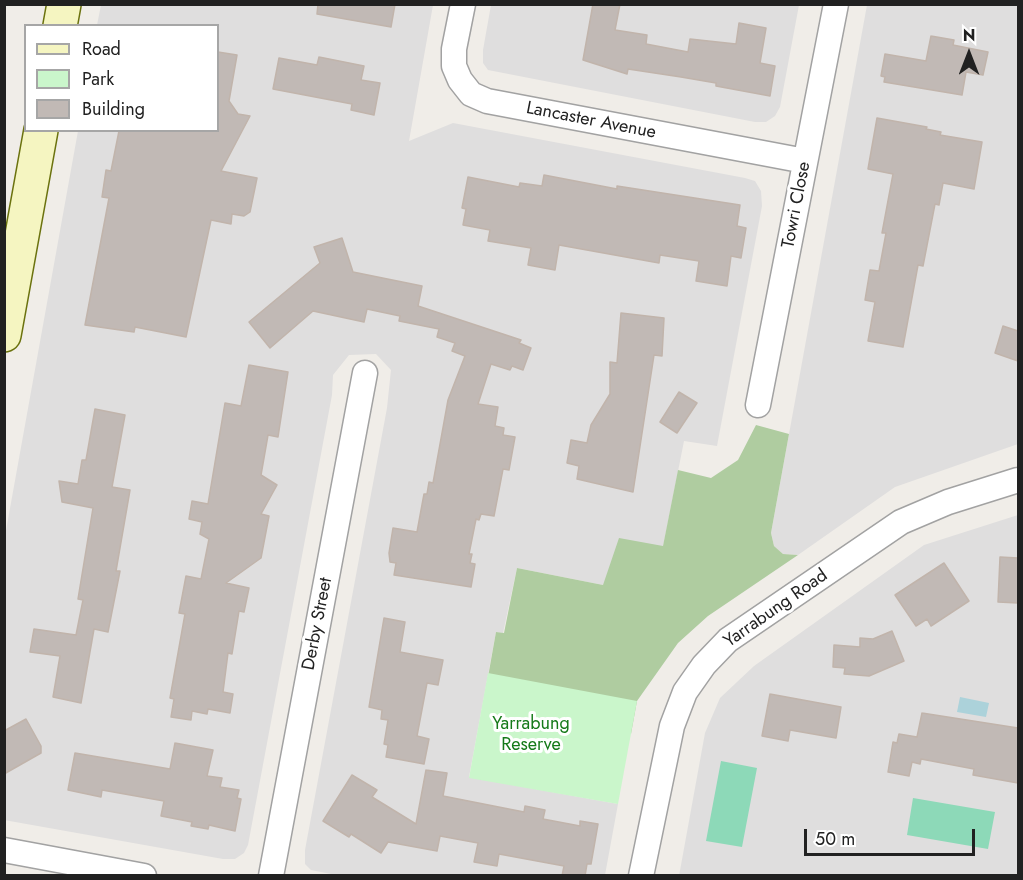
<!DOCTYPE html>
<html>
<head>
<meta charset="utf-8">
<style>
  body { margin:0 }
  #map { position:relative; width:1023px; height:880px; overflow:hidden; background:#f0ede8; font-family:Jost,sans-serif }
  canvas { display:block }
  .frame { position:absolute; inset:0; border:6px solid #212121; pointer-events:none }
  .legend { position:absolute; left:24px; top:24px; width:195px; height:108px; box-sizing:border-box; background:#fff; border:2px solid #a6a6a6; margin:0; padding:8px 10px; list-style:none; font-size:18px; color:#212121 }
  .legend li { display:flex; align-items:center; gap:12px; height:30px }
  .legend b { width:30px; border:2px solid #a6a6a6 }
  .north { position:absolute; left:939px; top:24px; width:60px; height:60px; -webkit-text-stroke:4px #fff; paint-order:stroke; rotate:0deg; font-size:16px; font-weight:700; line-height:24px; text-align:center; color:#212121 }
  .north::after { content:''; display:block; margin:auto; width:21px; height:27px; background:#212121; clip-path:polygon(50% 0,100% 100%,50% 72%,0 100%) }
  .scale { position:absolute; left:804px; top:829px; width:171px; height:27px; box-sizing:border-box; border:3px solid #212121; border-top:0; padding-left:8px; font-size:18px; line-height:21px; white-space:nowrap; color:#212121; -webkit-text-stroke:4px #fff; paint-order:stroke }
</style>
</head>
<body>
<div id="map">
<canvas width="1023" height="880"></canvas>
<div class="frame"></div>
<ul class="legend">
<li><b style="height:8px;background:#f5f5c1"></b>Road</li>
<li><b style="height:16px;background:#caf6cb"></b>Park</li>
<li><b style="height:16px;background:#c1b9b5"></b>Building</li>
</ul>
<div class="north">N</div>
<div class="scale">50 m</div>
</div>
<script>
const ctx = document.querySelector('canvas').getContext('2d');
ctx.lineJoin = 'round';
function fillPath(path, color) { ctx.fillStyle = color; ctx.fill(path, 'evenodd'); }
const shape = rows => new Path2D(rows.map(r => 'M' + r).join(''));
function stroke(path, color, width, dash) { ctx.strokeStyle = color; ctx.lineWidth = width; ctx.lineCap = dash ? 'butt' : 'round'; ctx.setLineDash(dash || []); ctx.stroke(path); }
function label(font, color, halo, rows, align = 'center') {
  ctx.font = font + ' Jost,sans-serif'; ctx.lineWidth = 6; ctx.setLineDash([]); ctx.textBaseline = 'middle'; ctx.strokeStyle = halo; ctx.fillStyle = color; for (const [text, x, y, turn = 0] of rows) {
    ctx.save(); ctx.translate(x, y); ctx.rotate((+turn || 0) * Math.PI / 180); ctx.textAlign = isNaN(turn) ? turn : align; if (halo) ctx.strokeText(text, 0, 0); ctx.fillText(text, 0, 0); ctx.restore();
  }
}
fillPath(shape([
  [101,5,433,5,409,141,453,123,745,178,755,181,761,191,762,206,717,446,684,441,663,547,603,585,517,568,503,633,496,632,469,777,618,804,605,875,341,876,311,870,305,864,305,850,387,408,391,370,376,354,349,355,333,375,332,395,248,845,244,853,235,859,223,859,4,820,5,536,78,131,218,130,218,26,97,25],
  [491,5,799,5,780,107,775,116,766,122,755,122,488,70,483,63,483,50],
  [867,5,1018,5,1018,444,895,487,798,555,783,554,774,546,771,533],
  [1018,515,1018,875,679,876,705,733,720,698,754,666,924,545]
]), '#dfdede');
fillPath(shape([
  [756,425,789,434,771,533,774,546,783,554,798,555,708,616,678,643,637,701,631,734,483,705,496,632,504,633,517,568,603,585,619,538,663,546,678,470,711,478,738,460]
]), '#afcca0');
fillPath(shape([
  [488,673,637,701,618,804,469,778]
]), '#caf6cb');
fillPath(shape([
  [721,761,757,768,742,847,706,841],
  [913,798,995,812,988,849,907,835]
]), '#8dd9b8');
fillPath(shape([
  [960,697,989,703,986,717,957,712]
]), '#acd2da');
const building = shape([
  [318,4,395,4,391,27,317,14,318,4],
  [593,4,620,4,615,30,647,35,646,44,688,52,690,39,736,44,739,23,766,28,760,63,775,66,770,96,716,86,716,83,681,77,628,69,627,74,583,60,593,4],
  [931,36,954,40,953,45,988,52,983,75,966,72,962,95,884,82,885,77,881,76,885,54,926,61,931,36],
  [218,52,237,55,229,101,238,114,250,116,221,171,257,178,250,212,244,216,232,214,231,224,211,220,186,337,135,327,134,332,85,325,109,198,102,197,106,170,111,171,119,131,218,130,218,52],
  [319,57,364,66,361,80,380,83,374,115,351,110,352,104,273,89,279,58,317,65,319,57],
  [877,118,927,127,926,129,941,132,940,135,982,142,974,189,943,183,939,205,935,204,923,266,918,265,903,347,868,341,875,302,865,300,870,270,879,271,886,233,882,233,893,174,868,169,877,118],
  [544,175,617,189,617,186,740,205,737,226,746,228,741,258,731,256,727,286,696,281,699,261,660,255,659,263,559,245,555,270,528,265,531,248,488,241,490,230,463,225,466,209,462,208,468,177,519,187,520,183,542,186,544,175],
  [342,238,353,272,422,286,418,306,521,340,519,343,531,348,523,370,512,366,510,370,491,364,478,404,498,407,495,426,504,428,503,435,515,437,509,470,503,469,494,516,481,514,479,520,476,519,469,554,472,554,470,563,475,564,471,587,394,575,396,563,390,562,389,553,393,528,417,532,424,494,427,494,429,482,433,483,448,400,465,356,452,351,455,343,437,337,439,329,399,321,400,316,367,309,364,322,313,311,270,348,249,322,320,263,314,247,342,238],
  [621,313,664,318,662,356,654,355,633,492,577,479,579,466,567,463,571,440,587,443,591,425,610,394,610,362,617,363,621,313],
  [1003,326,1018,331,1018,361,995,353,1003,326],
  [249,365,288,372,278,437,268,435,261,475,277,485,261,514,269,516,261,558,226,583,249,588,244,612,239,611,232,654,228,653,223,692,233,694,230,713,208,709,207,714,192,711,191,720,171,717,174,699,170,698,185,614,179,613,186,576,201,579,209,539,200,534,202,522,189,519,192,501,208,504,225,403,241,406,249,365],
  [679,392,697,403,677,433,660,422,679,392],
  [95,409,125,415,112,487,130,490,116,571,120,571,108,632,94,629,81,703,53,697,60,656,30,652,34,629,76,635,83,600,78,599,93,508,62,502,59,481,78,484,82,460,86,460,95,409],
  [1000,557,1018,558,1018,603,998,602,1000,557],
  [944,563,969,601,931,626,927,619,916,626,895,595,944,563],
  [384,618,405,622,400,652,443,660,438,685,427,683,417,736,429,739,424,764,386,757,388,745,384,744,388,720,381,719,382,710,369,707,384,618],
  [892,631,904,661,869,676,844,674,845,668,833,667,834,645,860,647,860,638,873,639,892,631],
  [770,694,841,707,836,738,790,730,788,741,762,736,770,694],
  [922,713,1018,728,1018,783,973,775,974,769,921,759,920,764,912,762,909,776,888,772,893,742,897,743,899,734,917,737,922,713],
  [26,719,41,746,41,753,4,774,4,731,26,719],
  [175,743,213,750,207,776,222,778,220,787,239,790,237,798,241,799,235,831,209,825,208,829,191,826,192,822,161,816,164,801,102,790,101,797,68,790,75,753,170,769,175,743],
  [426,770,447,773,443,796,524,812,525,806,545,810,543,819,580,826,580,821,598,824,591,864,587,864,585,876,562,876,564,866,499,854,497,866,474,862,478,843,440,836,437,851,388,842,381,853,351,834,349,837,323,821,352,775,377,790,372,797,416,824,426,770]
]);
fillPath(building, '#c1b9b5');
stroke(building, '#c1b4ab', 1.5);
const street = shape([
  [463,4,454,49,454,66,460,80,471,94,487,101,805,161],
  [758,405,836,4],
  [4,850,144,876],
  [271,876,365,373],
  [641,876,672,726,685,692,704,665,728,640,901,522,948,502,1018,480]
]);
const secondary = shape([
  [60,26,64,4],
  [4,335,41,130]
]);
stroke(street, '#a2a2a2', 27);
stroke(secondary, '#6b720e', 36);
stroke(street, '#fff', 24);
stroke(secondary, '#f5f5c1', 33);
label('18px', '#212121', '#fff', [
  ["Lancaster Avenue",591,121,11],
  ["Towri Close",797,205,-79],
  ["Yarrabung Road",776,609,-35],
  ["Derby Street",318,624,-79]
]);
label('18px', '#157919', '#fff', [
  ["Yarrabung",531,725],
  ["Reserve",531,746]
]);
</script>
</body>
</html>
